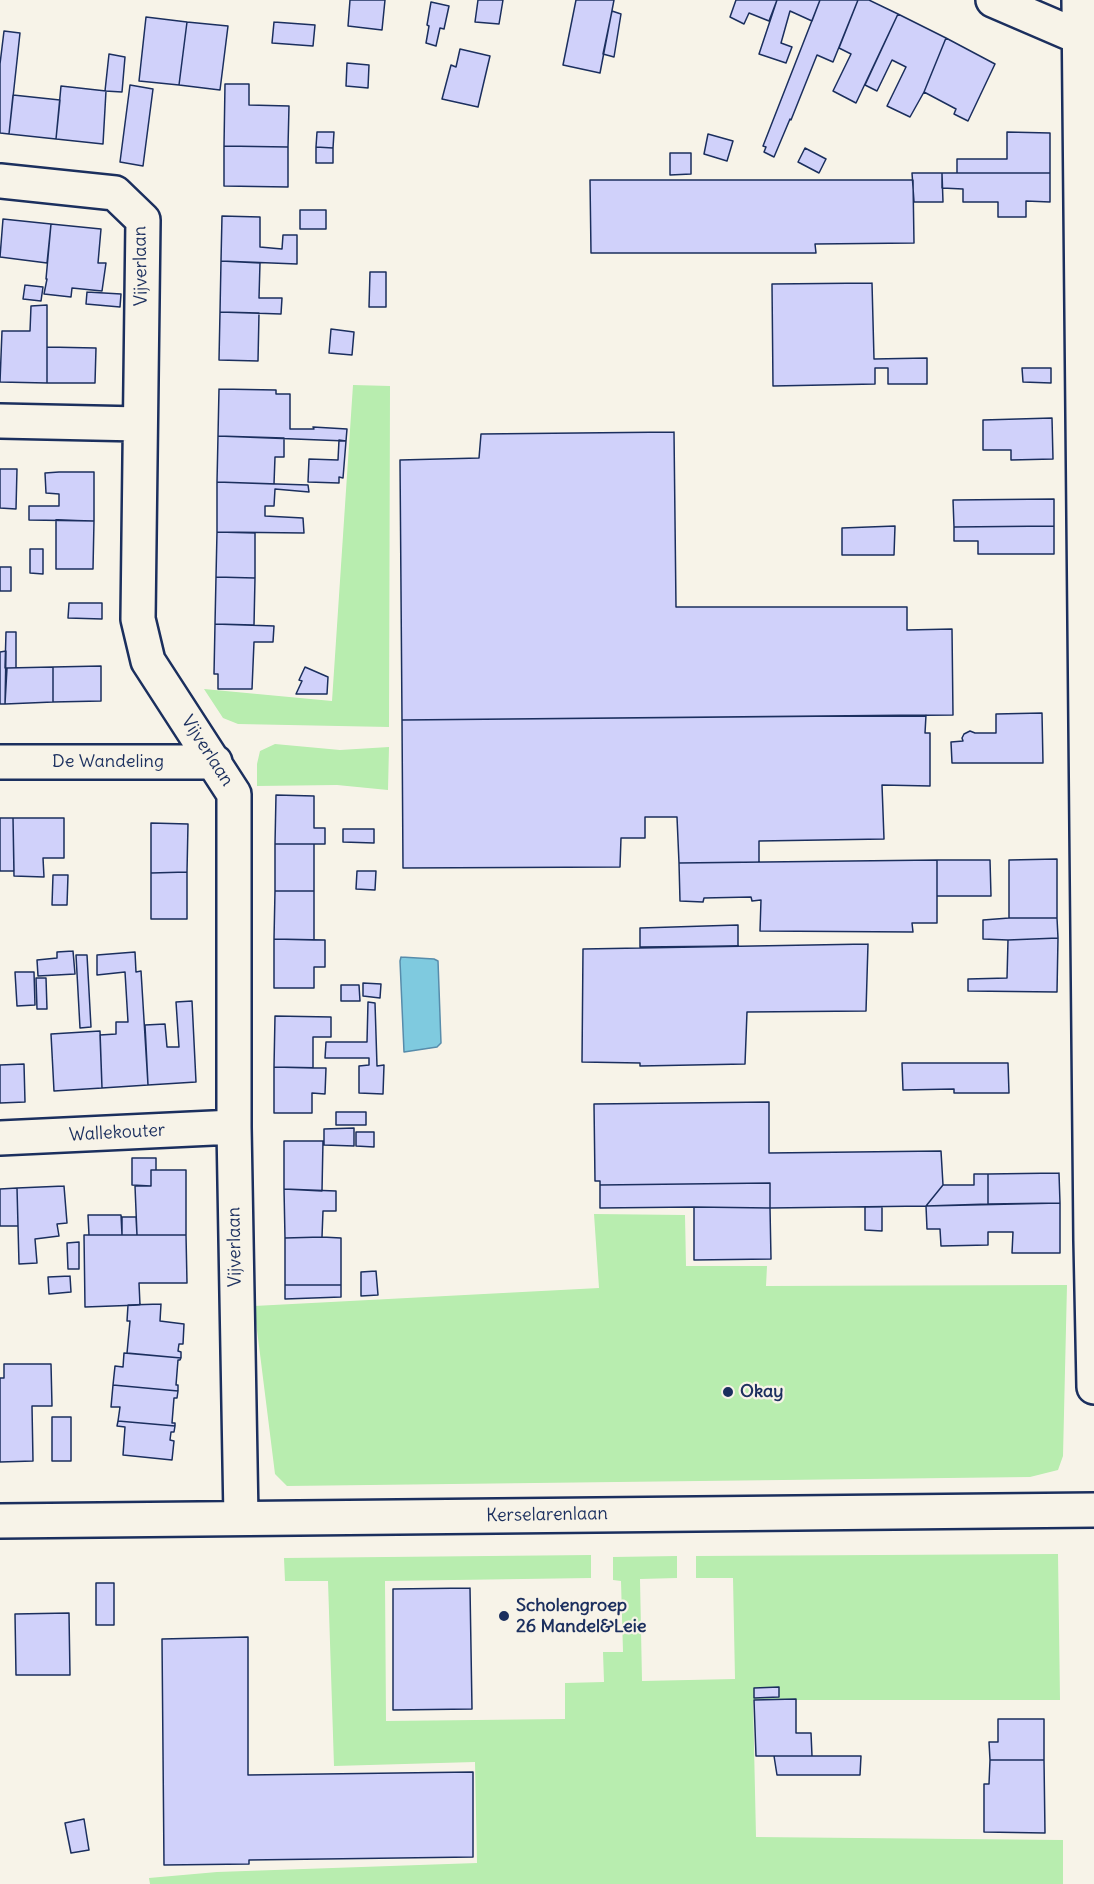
<!DOCTYPE html>
<html>
<head>
<meta charset="utf-8">
<style>
  body { margin:0 }
  canvas { display:block; background:#f7f3e8 }
</style>
</head>
<body>
<canvas width="1094" height="1884"></canvas>
<script>
const ctx = document.querySelector('canvas').getContext('2d');
ctx.lineJoin = 'round';
function fillPath(path, color) { ctx.fillStyle = color; ctx.fill(path, 'evenodd'); }
const shape = rows => new Path2D(rows.map(r => 'M' + r).join(''));
function stroke(path, color, width, dash) { ctx.strokeStyle = color; ctx.lineWidth = width; ctx.lineCap = dash ? 'butt' : 'round'; ctx.setLineDash(dash || []); ctx.stroke(path); }
function label(font, color, halo, rows, align = 'center') {
  ctx.font = font + ' Delius,sans-serif'; ctx.lineWidth = 4.5; ctx.setLineDash([]); ctx.textBaseline = 'middle'; ctx.strokeStyle = halo; ctx.fillStyle = color; for (const [text, x, y, turn = 0] of rows) {
    ctx.save(); ctx.translate(x, y); ctx.rotate((+turn || 0) * Math.PI / 180); ctx.textAlign = isNaN(turn) ? turn : align; if (halo) ctx.strokeText(text, 0, 0); ctx.fillText(text, 0, 0); ctx.restore();
  }
}
fillPath(shape([
  [353,385,390,386,389,727,238,724,223,718,204,689,332,701],
  [275,744,340,750,389,747,388,790,337,785,257,786,257,764,260,751],
  [594,1214,685,1215,686,1266,767,1266,766,1286,1067,1285,1063,1456,1058,1470,1030,1477,287,1486,275,1474,254,1306,599,1288],
  [1058,1554,1060,1700,753,1700,756,1837,1063,1840,1063,1884,150,1884,149,1878,217,1872,477,1863,475,1762,334,1766,328,1581,285,1581,284,1558,591,1555,591,1578,385,1581,386,1721,565,1719,565,1683,604,1682,603,1652,623,1652,621,1581,613,1580,613,1557,677,1556,677,1578,640,1579,642,1681,735,1679,733,1578,696,1578,696,1556]
]), '#b8edaf');
const water = shape([
  [401,957,434,959,438,961,441,1043,437,1047,404,1052,400,961,401,957]
]);
fillPath(water, '#7fcadf');
stroke(water, '#578cab', 1.5);
const building = shape([
  [350,0,385,0,382,30,348,26,350,0],
  [478,0,503,0,499,24,475,22,478,0],
  [576,0,614,0,600,73,563,65,576,0],
  [736,0,777,0,769,21,749,13,744,24,730,17,736,0],
  [777,0,820,0,812,21,790,11,781,43,792,47,786,63,759,54,777,0],
  [820,0,858,0,833,62,817,55,791,120,790,119,774,157,764,152,766,147,763,146,820,0],
  [858,0,869,0,898,14,856,103,833,91,851,54,839,48,858,0],
  [431,2,449,6,444,29,440,28,436,46,426,43,429,26,427,25,431,2],
  [612,11,621,14,614,57,603,54,612,11],
  [898,14,946,38,924,92,910,117,887,106,906,67,892,60,877,91,865,85,898,14],
  [146,17,187,22,179,85,139,81,146,17],
  [187,22,228,26,220,90,179,85,187,22],
  [274,22,315,25,313,46,272,43,274,22],
  [4,31,20,33,9,134,0,133,0,64,4,31],
  [946,38,995,64,968,121,954,114,956,109,924,92,946,38],
  [460,49,490,56,478,107,442,99,451,65,456,67,460,49],
  [109,54,125,57,122,92,105,91,109,54],
  [347,63,369,65,368,88,346,86,347,63],
  [225,84,249,84,249,105,289,106,288,147,224,146,225,84],
  [130,85,153,89,143,166,120,162,130,85],
  [61,86,106,91,103,144,56,139,61,86],
  [13,95,60,100,56,139,9,134,13,95],
  [317,132,334,132,333,148,316,147,317,132],
  [1007,132,1050,133,1050,173,957,173,957,159,1007,159,1007,132],
  [708,134,733,141,727,161,704,154,708,134],
  [224,146,288,147,288,187,224,186,224,146],
  [316,147,333,148,333,163,316,163,316,147],
  [805,148,826,159,819,173,798,162,805,148],
  [670,153,691,153,691,174,670,175,670,153],
  [912,173,942,173,943,202,914,202,912,173],
  [942,173,1050,173,1050,202,1026,201,1026,217,998,217,998,202,963,202,963,189,942,188,942,173],
  [590,180,913,180,914,243,815,244,816,253,591,253,590,180],
  [300,210,326,210,326,229,300,229,300,210],
  [222,216,260,217,260,247,282,249,283,235,297,235,297,264,221,261,222,216],
  [3,219,51,224,47,263,0,257,3,219],
  [51,224,101,229,98,263,106,263,102,291,72,288,71,297,44,294,47,279,46,279,51,224],
  [221,261,260,263,259,298,282,298,281,314,220,312,221,261],
  [370,272,386,272,386,307,369,307,370,272],
  [872,283,874,359,927,358,927,384,888,384,888,368,875,368,875,384,773,386,772,284,872,283],
  [25,285,43,287,41,301,23,299,25,285],
  [87,292,121,294,120,307,86,304,87,292],
  [47,305,47,383,0,382,2,331,30,331,31,306,47,305],
  [220,312,259,313,258,361,219,360,220,312],
  [331,329,354,332,352,355,329,353,331,329],
  [47,347,96,348,95,383,47,383,47,347],
  [1022,368,1051,368,1051,383,1023,382,1022,368],
  [219,389,276,390,276,394,290,394,290,429,314,429,313,427,347,429,346,441,218,436,219,389],
  [1052,418,1053,459,1011,460,1011,450,983,450,983,420,1052,418],
  [674,432,676,607,907,607,907,630,952,629,953,715,402,720,400,460,479,458,481,434,674,432],
  [218,436,284,438,284,457,275,457,274,484,217,482,218,436],
  [339,440,346,441,343,478,339,477,339,483,308,482,309,459,338,460,339,440],
  [0,469,17,469,16,509,0,508,0,469],
  [59,472,94,472,94,521,29,520,29,506,59,506,59,494,46,493,45,473,59,472],
  [217,482,308,485,309,492,275,489,274,506,265,506,265,516,303,518,304,533,217,532,217,482],
  [1054,499,1054,526,954,527,953,500,1054,499],
  [56,520,94,521,93,569,56,569,56,520],
  [895,526,894,555,842,555,842,528,895,526],
  [1054,526,1054,554,978,554,978,541,954,541,954,527,1054,526],
  [217,532,255,533,255,578,216,577,217,532],
  [30,549,43,549,43,574,30,573,30,549],
  [0,567,11,567,11,591,0,591,0,567],
  [216,577,255,578,254,625,215,624,216,577],
  [69,603,102,603,102,619,68,618,69,603],
  [215,624,274,626,273,642,254,642,252,689,218,689,218,674,214,674,215,624],
  [6,632,16,632,16,668,5,668,6,632],
  [6,651,5,704,0,704,0,652,6,651],
  [101,666,101,701,53,702,53,667,101,666],
  [53,667,53,702,5,704,7,668,53,667],
  [305,667,328,677,327,694,296,694,302,681,299,680,305,667],
  [1042,713,1043,763,952,763,951,742,963,741,962,738,964,734,970,731,975,733,996,733,996,714,1042,713],
  [926,715,925,733,930,733,930,786,882,785,884,839,759,841,759,862,679,863,677,817,645,817,645,838,621,838,620,867,403,868,402,720,926,715],
  [276,795,314,796,314,828,325,828,325,844,275,844,276,795],
  [0,818,13,818,14,871,0,871,0,818],
  [13,818,64,818,64,858,43,858,44,877,14,876,13,818],
  [151,823,188,824,187,872,151,873,151,823],
  [343,829,374,829,374,843,343,842,343,829],
  [275,844,314,844,314,891,275,891,275,844],
  [1057,859,1057,918,1009,918,1009,860,1057,859],
  [937,860,937,923,912,923,913,932,760,931,761,900,752,901,751,897,704,898,703,902,680,901,679,863,937,860],
  [937,860,990,860,991,896,937,896,937,860],
  [357,871,376,871,375,890,356,889,357,871],
  [187,872,187,919,151,919,151,873,187,872],
  [53,875,68,875,67,905,52,905,53,875],
  [275,891,314,891,314,940,274,939,275,891],
  [1009,918,1057,918,1058,938,1008,940,983,939,983,920,1009,918],
  [738,925,738,946,640,947,640,928,738,925],
  [1058,938,1057,992,968,991,968,979,1007,978,1008,940,1058,938],
  [274,939,325,940,325,967,314,967,314,988,274,988,274,939],
  [868,944,866,1011,747,1012,745,1064,640,1066,640,1063,582,1062,583,949,868,944],
  [73,951,75,974,38,976,37,960,57,958,57,952,73,951],
  [135,952,136,972,141,971,148,1085,102,1088,100,1035,116,1034,116,1022,128,1022,125,972,97,975,97,955,135,952],
  [76,955,87,955,91,1027,80,1028,76,955],
  [15,972,34,972,35,1005,17,1006,15,972],
  [36,978,46,978,47,1009,37,1009,36,978],
  [363,983,381,984,380,998,363,996,363,983],
  [341,985,359,985,360,1001,341,1001,341,985],
  [192,1001,196,1082,148,1085,145,1025,165,1024,167,1047,179,1047,176,1002,192,1001],
  [368,1002,375,1003,377,1066,384,1065,383,1094,359,1093,359,1066,369,1065,369,1058,325,1058,326,1042,367,1042,368,1002],
  [275,1016,331,1017,331,1037,313,1037,313,1068,274,1067,275,1016],
  [100,1031,102,1088,54,1091,51,1034,100,1031],
  [902,1063,1008,1063,1009,1093,954,1093,954,1089,903,1090,902,1063],
  [24,1064,25,1102,0,1103,0,1065,24,1064],
  [274,1067,326,1068,325,1094,312,1093,312,1113,274,1113,274,1067],
  [769,1102,769,1153,941,1151,943,1185,926,1206,770,1208,770,1183,600,1185,600,1181,595,1181,594,1104,769,1102],
  [336,1112,366,1112,366,1125,336,1125,336,1112],
  [354,1128,354,1146,324,1145,324,1129,354,1128],
  [356,1132,374,1132,374,1147,356,1146,356,1132],
  [284,1141,323,1141,322,1191,284,1189,284,1141],
  [132,1158,156,1158,156,1170,151,1170,151,1186,132,1185,132,1158],
  [151,1170,186,1170,186,1235,137,1235,135,1186,151,1186,151,1170],
  [1059,1173,1060,1203,988,1204,988,1174,1059,1173],
  [974,1174,988,1174,988,1204,926,1206,943,1185,974,1185,974,1174],
  [770,1183,770,1208,694,1207,600,1208,600,1185,770,1183],
  [64,1186,67,1223,57,1224,59,1236,35,1239,37,1263,19,1264,17,1188,64,1186],
  [17,1188,18,1226,0,1226,0,1189,17,1188],
  [284,1189,336,1191,336,1211,323,1211,322,1237,285,1238,284,1189],
  [1060,1203,1060,1253,1012,1253,1013,1232,988,1232,988,1245,941,1246,940,1229,927,1229,926,1206,1060,1203],
  [694,1207,770,1208,771,1259,694,1260,694,1207],
  [865,1207,882,1207,882,1231,865,1230,865,1207],
  [88,1215,121,1215,122,1235,89,1235,88,1215],
  [122,1217,136,1217,137,1235,122,1235,122,1217],
  [84,1235,186,1235,187,1283,139,1283,140,1305,85,1307,84,1235],
  [322,1237,341,1238,341,1285,285,1285,285,1238,322,1237],
  [79,1242,79,1269,68,1269,67,1243,79,1242],
  [376,1271,378,1295,361,1296,361,1272,376,1271],
  [70,1276,71,1292,49,1294,48,1277,70,1276],
  [285,1285,341,1285,341,1297,285,1299,285,1285],
  [161,1304,160,1321,184,1324,183,1344,179,1344,178,1351,181,1352,181,1358,127,1353,130,1321,127,1321,128,1305,161,1304],
  [124,1353,181,1358,180,1360,178,1360,176,1385,178,1385,178,1391,113,1385,115,1366,123,1367,124,1353],
  [4,1364,51,1364,52,1406,32,1406,33,1461,0,1462,0,1378,4,1378,4,1364],
  [113,1385,178,1391,177,1398,174,1398,172,1423,175,1423,175,1426,118,1421,120,1407,111,1407,113,1385],
  [52,1417,71,1417,71,1461,52,1461,52,1417],
  [118,1421,175,1426,174,1432,171,1432,170,1440,174,1441,172,1460,123,1455,125,1427,117,1426,118,1421],
  [96,1583,114,1583,114,1625,96,1625,96,1583],
  [470,1588,472,1709,393,1710,393,1589,470,1588],
  [69,1613,70,1675,16,1675,15,1614,69,1613],
  [248,1637,248,1775,473,1772,473,1857,249,1860,249,1864,164,1865,162,1639,248,1637],
  [779,1687,779,1697,754,1698,754,1688,779,1687],
  [796,1699,796,1733,811,1733,812,1756,756,1756,754,1700,796,1699],
  [998,1719,1044,1719,1044,1760,990,1760,989,1742,998,1742,998,1719],
  [774,1756,861,1756,860,1775,777,1775,774,1756],
  [990,1760,1044,1760,1045,1833,984,1832,984,1784,989,1784,990,1760],
  [84,1819,89,1850,71,1853,65,1823,84,1819]
]);
fillPath(building, '#d0d1fa');
stroke(building, '#1b2f5e', 1.5);
const street = shape([
  [0,181,115,193,143,220,138,619,148,661,234,794,234,1127,241,1518],
  [0,421,140,424],
  [0,762,215,762],
  [0,1138,234,1127],
  [0,1521,1094,1510]
]);
const secondary = shape([
  [993,0,1079,37,1094,46],
  [1079,0,1091,1241,1094,1387]
]);
stroke(street, '#1b2f5e', 38);
stroke(secondary, '#1b2f5e', 38);
stroke(street, '#f7f3e8', 33);
stroke(secondary, '#f7f3e8', 33);
for (const [x, y, r, color] of [
  [728,1392,6,"#1b2f5e"],
  [504,1616,6,"#1b2f5e"]
]) { const dot = new Path2D(); dot.arc(x, y, r, 0, 2 * Math.PI); ctx.fillStyle = color; ctx.fill(dot); stroke(dot, '#f7f3e8', 2); }
label('18px', '#1b2f5e', '#f7f3e8', [
  ["Vijverlaan",141,266,-91],
  ["Vijverlaan",207,751,57],
  ["De Wandeling",108,762],
  ["Wallekouter",117,1133,-3],
  ["Vijverlaan",235,1247,-91],
  ["Kerselarenlaan",547,1515,-1]
]);
label('bold 18px', '#1b2f5e', '#f7f3e8', [
  ["Okay",740,1392],
  ["Scholengroep",516,1606],
  ["26 Mandel&Leie",516,1627]
], 'left');
</script>
</body>
</html>
